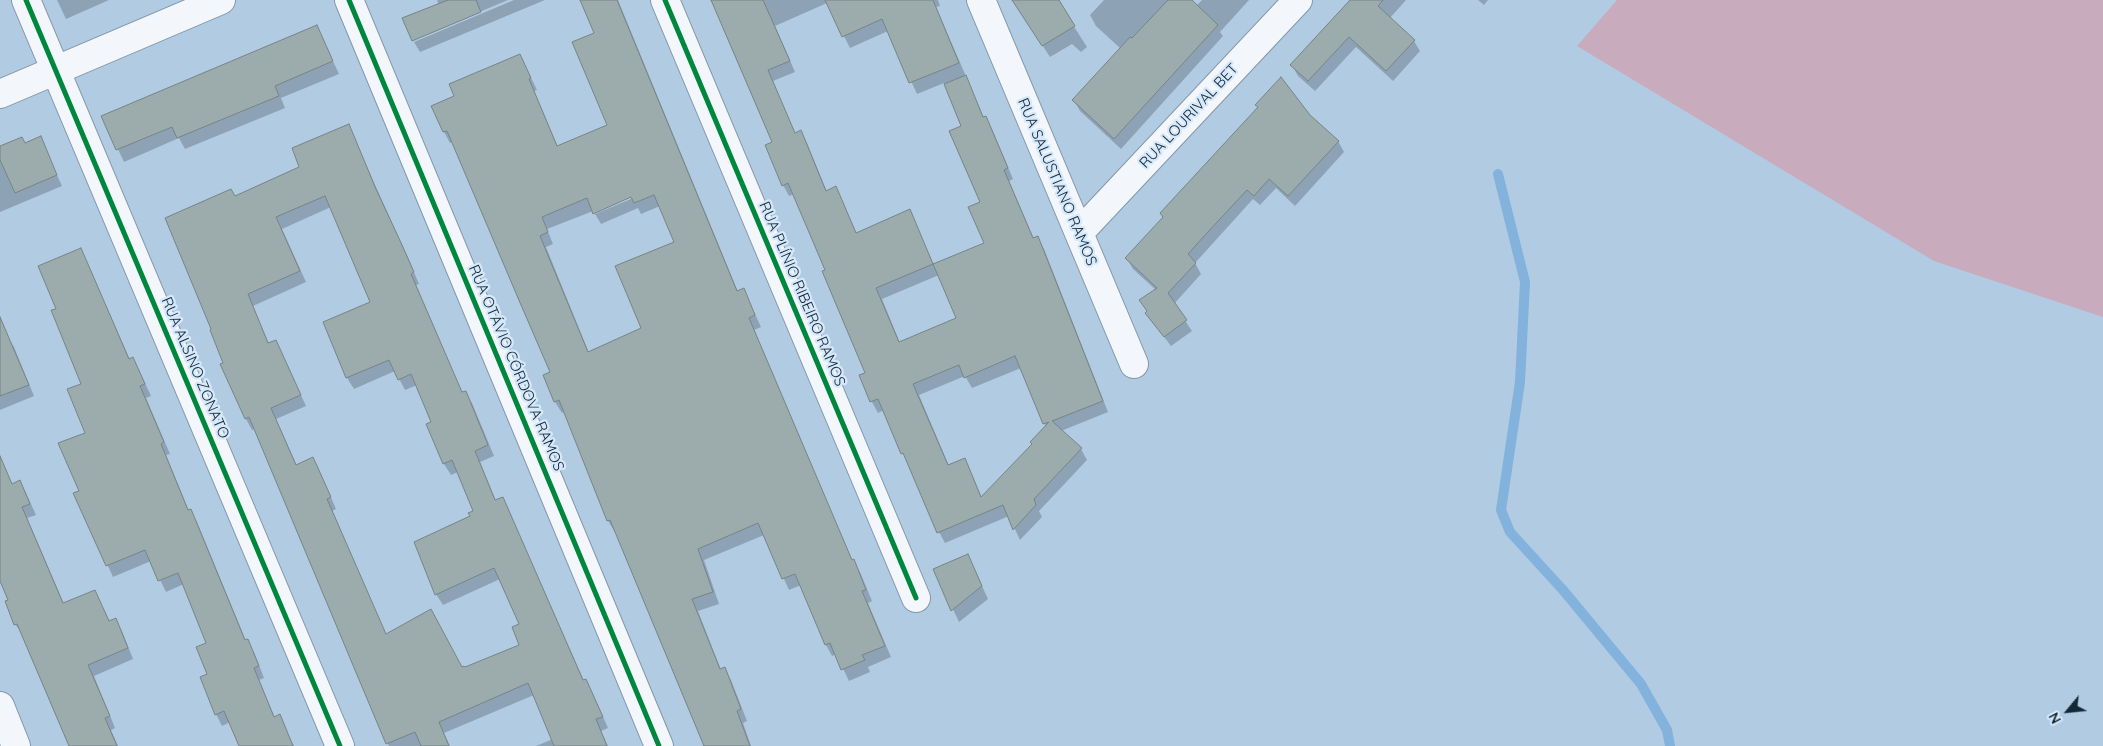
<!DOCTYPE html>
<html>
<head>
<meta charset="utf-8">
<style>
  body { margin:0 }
  #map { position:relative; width:2103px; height:746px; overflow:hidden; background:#b1cbe3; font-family:Quicksand,sans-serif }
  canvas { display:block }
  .north { position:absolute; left:2043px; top:686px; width:50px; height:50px; -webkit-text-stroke:4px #d6e9fb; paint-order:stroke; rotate:242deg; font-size:14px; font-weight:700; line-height:20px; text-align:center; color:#152838 }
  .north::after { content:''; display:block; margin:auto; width:18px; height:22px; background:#152838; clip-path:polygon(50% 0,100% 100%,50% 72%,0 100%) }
</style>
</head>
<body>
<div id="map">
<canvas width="2103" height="746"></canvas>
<div class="north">N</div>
</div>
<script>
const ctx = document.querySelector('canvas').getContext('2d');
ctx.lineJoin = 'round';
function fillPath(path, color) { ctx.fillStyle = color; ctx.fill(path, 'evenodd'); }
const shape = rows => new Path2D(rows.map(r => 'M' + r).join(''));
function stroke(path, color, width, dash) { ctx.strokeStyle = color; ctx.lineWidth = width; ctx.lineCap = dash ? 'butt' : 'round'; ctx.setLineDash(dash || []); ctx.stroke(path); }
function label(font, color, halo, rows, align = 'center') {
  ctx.font = font + ' Quicksand,sans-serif'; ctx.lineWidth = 4.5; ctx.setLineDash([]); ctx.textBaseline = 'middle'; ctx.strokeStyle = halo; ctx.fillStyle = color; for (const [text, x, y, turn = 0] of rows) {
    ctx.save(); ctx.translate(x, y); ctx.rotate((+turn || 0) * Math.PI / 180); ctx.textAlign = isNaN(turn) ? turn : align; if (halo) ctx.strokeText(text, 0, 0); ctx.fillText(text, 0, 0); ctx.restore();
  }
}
fillPath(shape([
  [1617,0,2103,0,2103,317,1934,261,1577,46]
]), '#c9abbe');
fillPath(shape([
  [57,0,109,0,66,19],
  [437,0,508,0,413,40,439,5],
  [514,0,545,0,420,52,414,42],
  [581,0,618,0,738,292,744,290,761,327,754,330,852,561,860,572,872,601,868,603,891,657,868,667,870,672,849,681,836,654,832,656,826,645,801,585,789,590,764,535,704,560,719,604,698,611,721,670,724,668,731,680,747,721,743,723,751,746,705,746,616,532,615,532,608,521,565,411,562,413,555,402,545,376,551,373,453,142,450,143,444,132,433,106,456,97,520,55,537,90,534,91,558,147,609,126,596,33],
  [637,194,638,196,595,214,601,224,638,208,641,214,660,206,675,243,642,329,589,353,546,247,553,244,547,229],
  [712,0,938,0,940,6,936,7,984,118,992,129,1013,179,1009,181,1034,239,1037,238,1044,249,1108,412,1061,431,1081,449,1087,460,1039,511,1042,517,1020,540,1009,516,945,543,939,532,884,410,878,413,872,402,861,376,866,374,827,271,794,194,789,196,783,185,774,143],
  [827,3,850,48,888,31,917,94,944,83,962,127,981,203,985,244,934,265,909,210,857,234,836,188,827,192,807,143,800,132,795,134,773,81,795,72,775,26],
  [939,275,958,318,900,343,882,299],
  [1021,368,1046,427,1033,444,982,498,965,459,949,466,919,395,965,376,972,388],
  [1026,0,1057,0,1087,47,1081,52,1072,44,1050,57,1026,20],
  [1104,0,1190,0,1196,6,1202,0,1249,0,1220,32,1223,36,1121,149,1080,111,1074,100,1121,49,1096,26,1090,15],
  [1352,0,1406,0,1390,18,1414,41,1420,51,1393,81,1356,47,1315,91,1298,76,1292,65],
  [1478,0,1488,0,1484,5],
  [317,27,339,74,281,98,285,108,185,149,179,138,124,162,103,117],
  [1309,116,1338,141,1344,152,1295,206,1276,188,1260,205,1253,199,1195,263,1201,274,1174,304,1192,331,1171,346,1146,313,1156,290,1133,269,1127,259],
  [348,125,408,258,419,284,416,285,462,393,465,392,472,403,494,456,480,462,496,501,508,510,584,681,586,680,592,692,608,728,601,731,608,746,536,746,553,739,534,695,444,733,450,746,389,746,255,429,252,430,246,419,225,364,235,198,301,167],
  [331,207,372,303,325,323,347,378,354,389,395,371,405,390,417,385,432,423,427,425,444,464,451,475,458,472,475,511,436,594,443,605,500,579,520,625,521,646,465,669,386,635,332,511,336,509,319,470,313,458,297,466,276,419,306,406,276,341,269,344,253,306,306,282,282,229],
  [40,138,62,186,0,212,0,148,25,144],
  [81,249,130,360,133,359,139,370,151,396,146,398,170,454,166,455,189,511,197,522,246,641,254,652,264,678,259,680,275,718,279,716,294,746,240,746,230,722,222,726,216,714,208,675,208,643,184,584,166,592,151,561,113,577,75,494,80,492,86,433,83,384,58,310],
  [0,335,7,336,14,347,34,396,0,410],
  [0,474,5,488,20,482,26,493,36,515,27,518,64,604,95,591,110,622,115,620,122,631,133,659,94,676,115,728,111,730,118,746,71,746,23,635,15,624,9,600,0,577],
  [968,555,988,599,959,622,934,569]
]), '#0003');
stroke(shape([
  [1498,174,1525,282,1520,382,1501,510,1510,532,1563,590,1641,684,1667,730,1670,746]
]), '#83b2dd', 10);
const building = shape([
  [448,0,476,0,481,12,412,41,402,18,448,0],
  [580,0,617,0,737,291,744,288,755,315,749,318,852,560,854,559,866,590,862,591,885,646,862,655,865,660,841,670,830,643,825,645,795,574,782,579,758,523,698,549,713,592,692,599,720,669,725,667,741,709,737,711,750,746,704,746,610,520,607,521,559,400,554,402,543,375,550,372,521,305,447,131,443,132,431,106,454,96,449,84,520,54,531,78,529,79,557,146,607,125,572,42,594,33,580,0],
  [654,195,674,242,615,266,641,328,588,352,540,236,548,232,542,217,587,198,593,214,631,197,634,203,654,195],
  [711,0,763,0,790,61,768,70,795,133,801,130,826,191,836,186,856,233,910,209,933,264,984,243,968,207,980,202,949,131,961,126,944,84,966,75,983,117,986,116,1008,168,1004,170,1033,238,1038,236,1103,401,1052,421,1082,448,1034,499,1036,505,1013,530,1003,505,937,533,903,453,901,454,878,399,870,402,859,375,865,373,822,271,825,270,788,183,782,186,765,145,772,142,711,0],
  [933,264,956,318,899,342,876,288,933,264],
  [1015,356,1043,424,1049,422,1030,442,1032,444,981,497,965,458,948,465,913,384,959,365,964,378,1015,356],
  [825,0,933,0,959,63,909,83,882,19,842,37,825,0],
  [1012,0,1059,0,1075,26,1042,46,1012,0],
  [1168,0,1192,0,1218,25,1114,139,1072,100,1130,37,1132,38,1168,0],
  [1350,0,1383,0,1378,6,1415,40,1386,71,1349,37,1308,81,1290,65,1350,0],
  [317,25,333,61,275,86,279,96,177,138,172,127,116,150,101,116,317,25],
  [1281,77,1310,115,1339,141,1288,196,1269,179,1254,196,1247,190,1206,234,1188,254,1196,263,1168,293,1187,320,1164,337,1145,313,1147,311,1139,300,1157,288,1125,258,1163,217,1160,213,1258,107,1255,105,1281,77],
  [349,124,376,189,402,245,414,272,411,274,462,392,466,391,488,445,475,451,495,500,503,497,583,680,586,679,603,717,596,719,607,746,554,746,528,683,439,722,449,746,421,746,415,732,386,744,249,417,245,419,220,364,223,363,210,330,211,329,165,218,231,189,235,196,299,167,292,148,349,124],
  [325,196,370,302,323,322,346,378,389,360,398,380,411,374,431,422,426,424,443,464,452,460,473,511,468,513,470,516,414,542,435,595,494,568,519,624,512,627,519,645,465,667,464,666,462,667,431,609,386,634,327,499,331,497,313,457,296,465,271,408,301,395,276,340,268,343,248,294,300,271,276,217,325,196],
  [41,136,57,175,15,193,0,160,0,146,22,137,25,143,41,136],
  [81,248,129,359,133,357,145,384,140,386,164,442,161,444,188,510,191,509,245,640,248,639,259,666,254,668,274,717,280,714,293,746,239,746,224,711,215,715,200,677,207,674,196,647,206,643,178,573,158,581,145,550,106,566,73,493,79,491,58,443,85,433,67,389,81,384,51,310,56,309,38,266,81,248],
  [0,317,29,385,0,396,0,317],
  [0,456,12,484,20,480,30,504,22,507,63,603,95,590,109,621,116,618,128,648,88,665,110,716,105,718,117,746,69,746,17,624,14,625,5,601,8,600,0,581,0,456],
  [968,554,982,586,951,611,933,569,968,554]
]);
fillPath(building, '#9cacad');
stroke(building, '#758486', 1);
const minor = shape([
  [26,0,340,746],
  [349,0,659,746],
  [665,0,916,598],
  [981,0,1134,364],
  [1079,233,1298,0],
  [0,706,16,746]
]);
const tertiary = shape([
  [0,94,221,0]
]);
stroke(minor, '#8397a9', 30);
stroke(tertiary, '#8397a9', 30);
stroke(minor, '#f3f7fb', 28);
stroke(tertiary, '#f3f7fb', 28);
stroke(shape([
  [26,0,340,746],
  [349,0,659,746],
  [665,0,916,598]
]), '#00873e', 5);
label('15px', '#152838', '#d6e9fb', [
  ["RUA LOURIVAL BET",1189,116,-47],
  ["RUA SALUSTIANO RAMOS",1057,182,67],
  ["RUA PLÍNIO RIBEIRO RAMOS",802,294,67],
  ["RUA ALSINO ZONATO",195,368,67],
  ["RUA OTÁVIO CÓRDOVA RAMOS",516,368,67]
]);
</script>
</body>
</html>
